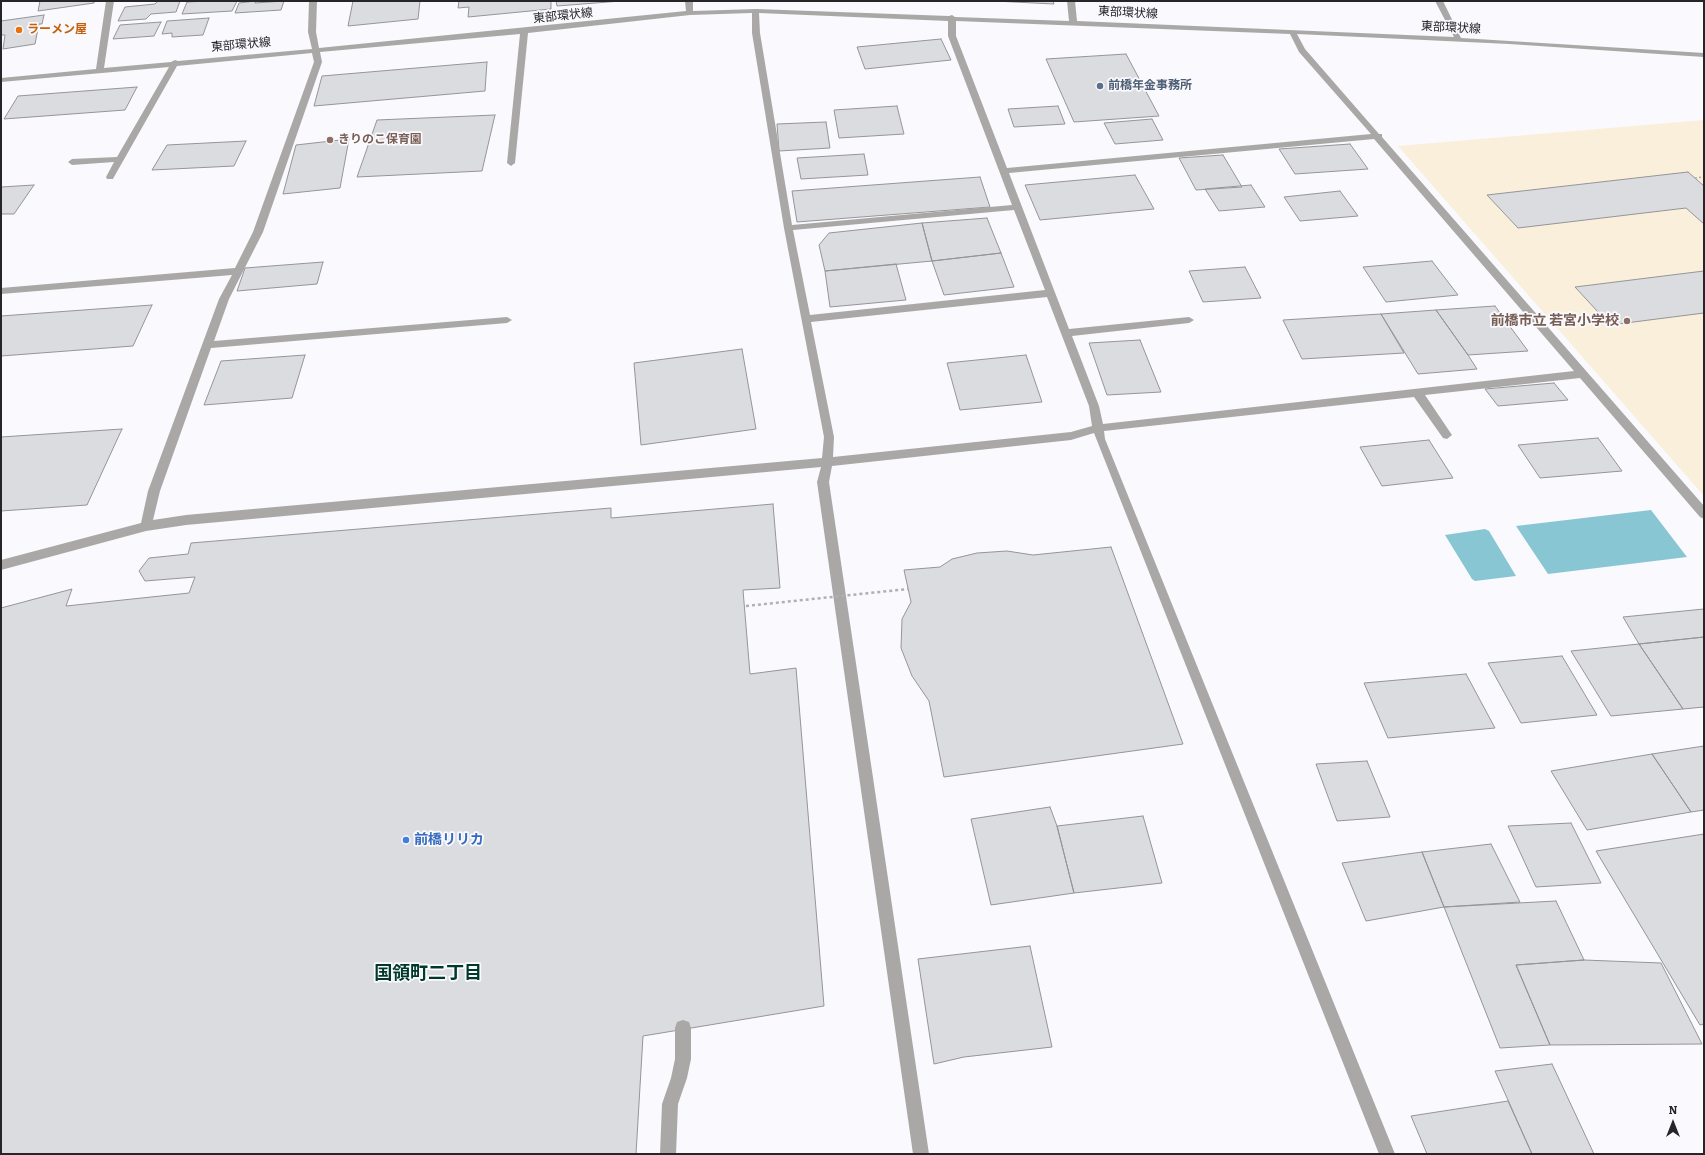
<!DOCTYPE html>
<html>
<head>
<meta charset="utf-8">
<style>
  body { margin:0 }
  #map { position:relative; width:1705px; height:1155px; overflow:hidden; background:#f9f9fe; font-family:Bitter,serif }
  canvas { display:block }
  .frame { position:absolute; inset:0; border:2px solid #262628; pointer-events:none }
  .north { position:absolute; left:1653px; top:1103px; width:40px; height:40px; -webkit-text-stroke:3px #f9f9fe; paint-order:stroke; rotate:0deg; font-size:11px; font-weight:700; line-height:16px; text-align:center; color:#262628 }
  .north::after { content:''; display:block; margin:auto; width:14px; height:18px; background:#262628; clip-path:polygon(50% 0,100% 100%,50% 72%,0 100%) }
</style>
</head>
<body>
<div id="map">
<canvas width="1705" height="1155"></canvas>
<div class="frame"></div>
<div class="north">N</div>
</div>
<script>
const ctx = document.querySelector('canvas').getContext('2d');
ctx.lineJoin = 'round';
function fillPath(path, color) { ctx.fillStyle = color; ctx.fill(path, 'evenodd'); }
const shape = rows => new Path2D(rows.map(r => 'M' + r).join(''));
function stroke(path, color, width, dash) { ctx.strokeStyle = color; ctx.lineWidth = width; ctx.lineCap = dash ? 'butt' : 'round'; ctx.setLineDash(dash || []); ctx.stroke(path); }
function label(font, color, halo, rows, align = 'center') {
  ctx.font = font + ' Bitter,"Noto Sans JP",serif'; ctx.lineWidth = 3.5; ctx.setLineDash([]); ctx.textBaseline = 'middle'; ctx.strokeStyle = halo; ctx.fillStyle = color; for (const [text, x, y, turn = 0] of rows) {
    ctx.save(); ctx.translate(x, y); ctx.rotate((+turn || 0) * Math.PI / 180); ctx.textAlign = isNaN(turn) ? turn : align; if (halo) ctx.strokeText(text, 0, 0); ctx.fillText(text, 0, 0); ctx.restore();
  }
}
fillPath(shape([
  [1704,120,1704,496,1398,146]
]), '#faefda');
fillPath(shape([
  [1651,510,1687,557,1548,574,1516,526],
  [1485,529,1489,531,1516,576,1475,581,1472,579,1445,535]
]), '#88c6d4');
const building = shape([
  [40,1,95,1,94,3,38,11,40,1],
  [158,1,180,1,176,12,151,14,146,19,118,21,125,7,155,4,158,1],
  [208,1,237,1,232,11,182,14,187,2,208,1],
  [256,1,255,3,284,1,281,10,235,13,239,3,256,1],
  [353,1,420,1,418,19,348,26,353,1],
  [459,1,551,1,551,9,468,17,469,7,458,8,459,1],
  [556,1,621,1,557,6,556,1],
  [994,1,1053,1,1054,4,994,1],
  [44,15,42,24,39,24,35,44,3,49,5,35,1,35,1,21,44,15],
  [209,18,203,35,172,37,172,33,162,34,167,21,209,18],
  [161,22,154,36,113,39,120,25,161,22],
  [941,39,951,60,865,69,857,47,941,39],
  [1126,54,1159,116,1074,122,1046,59,1126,54],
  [487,62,485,91,314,106,322,76,487,62],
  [137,87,125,110,4,119,18,96,137,87],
  [897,106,904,134,839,138,834,110,897,106],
  [1058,106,1065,124,1014,127,1008,109,1058,106],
  [495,115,482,171,357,177,377,120,495,115],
  [1152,119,1163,140,1115,144,1104,123,1152,119],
  [826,122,830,148,779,151,777,124,826,122],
  [349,139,340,188,283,194,296,145,349,139],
  [246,141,234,166,152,170,167,145,246,141],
  [1350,144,1368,169,1295,174,1279,149,1350,144],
  [864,154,868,175,801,179,797,158,864,154],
  [1223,155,1242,187,1196,190,1179,158,1223,155],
  [1688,172,1704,186,1704,224,1686,208,1518,228,1487,195,1688,172],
  [1135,175,1154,209,1040,220,1025,185,1135,175],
  [980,177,990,207,797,222,792,191,980,177],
  [34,185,14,214,1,214,1,187,34,185],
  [1251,185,1265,207,1219,211,1205,189,1251,185],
  [1340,191,1358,216,1300,221,1284,197,1340,191],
  [987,218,1001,253,932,261,922,223,987,218],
  [922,223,932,261,825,271,819,245,829,233,922,223],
  [1001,253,1014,287,944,295,932,261,1001,253],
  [1432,261,1458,295,1386,302,1363,267,1432,261],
  [323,262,317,284,237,291,245,268,323,262],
  [896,264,906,300,830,307,825,271,896,264],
  [1245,267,1261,298,1203,302,1189,271,1245,267],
  [1704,271,1704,313,1610,325,1575,287,1704,271],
  [152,305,133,346,1,356,1,316,152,305],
  [1495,306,1528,351,1468,355,1436,310,1495,306],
  [1436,310,1468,355,1477,369,1418,374,1381,314,1436,310],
  [1381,314,1404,353,1302,359,1283,320,1381,314],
  [1140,340,1161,392,1107,395,1089,343,1140,340],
  [742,349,756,429,641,445,634,363,742,349],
  [305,355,292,398,204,405,221,361,305,355],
  [1026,355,1042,402,960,410,947,363,1026,355],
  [1554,383,1568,400,1498,406,1485,389,1554,383],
  [122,429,87,505,1,511,1,437,122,429],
  [1598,438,1622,471,1540,478,1518,445,1598,438],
  [1429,440,1453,478,1382,486,1360,447,1429,440],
  [773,504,780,588,743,590,750,674,796,668,824,1006,643,1036,636,1154,1,1154,1,608,72,589,66,606,189,593,195,577,145,581,139,571,149,558,188,554,191,543,611,508,611,518,773,504],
  [1111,547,1183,744,944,777,929,701,912,676,901,648,902,619,911,602,904,570,940,567,952,559,977,553,1007,551,1033,555,1111,547],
  [1704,609,1704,637,1639,644,1623,617,1704,609],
  [1704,637,1704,707,1683,709,1639,644,1704,637],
  [1639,644,1683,709,1611,716,1571,651,1639,644],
  [1562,656,1597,715,1521,723,1488,663,1562,656],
  [1466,674,1495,728,1388,738,1364,683,1466,674],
  [1704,746,1704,810,1691,812,1652,754,1704,746],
  [1652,754,1691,812,1587,830,1551,771,1652,754],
  [1367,761,1390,817,1337,821,1316,764,1367,761],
  [1050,807,1057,826,1074,893,991,905,971,819,1050,807],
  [1143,816,1162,883,1074,893,1057,826,1143,816],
  [1571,823,1601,883,1536,887,1508,826,1571,823],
  [1704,834,1704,1024,1700,1025,1596,851,1704,834],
  [1491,844,1520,902,1444,907,1422,852,1491,844],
  [1422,852,1444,907,1366,921,1342,863,1422,852],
  [1556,901,1584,960,1516,965,1550,1045,1500,1048,1444,907,1556,901],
  [1030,946,1052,1047,964,1057,934,1064,918,959,1030,946],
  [1584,960,1661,963,1702,1044,1550,1045,1516,965,1584,960],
  [1552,1064,1594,1154,1532,1154,1495,1071,1552,1064],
  [1508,1101,1532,1154,1427,1154,1411,1116,1508,1101]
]);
fillPath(building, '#dbdce0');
stroke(building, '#959599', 1);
stroke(shape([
  [1695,178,1704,177]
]), '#b0b0b4', 1.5, [2, 2]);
fillPath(shape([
  [106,1,114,1,104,68,171,62,175,60,178,61,312,49,308,32,309,1,317,1,316,32,319,48,686,11,685,1,693,1,693,11,756,9,949,16,952,15,955,17,1069,21,1067,1,1075,1,1077,21,1454,37,1435,1,1443,1,1461,38,1704,53,1704,57,1509,44,1297,34,1305,49,1379,134,1382,134,1382,137,1704,506,1704,519,1700,517,1580,378,1425,395,1452,435,1447,439,1443,438,1414,397,1104,431,1105,439,1395,1154,1379,1154,1094,433,1071,440,832,466,829,482,929,1154,913,1154,817,482,821,467,186,525,146,531,1,570,1,560,141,523,148,491,219,299,232,275,1,294,1,288,235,268,253,232,314,62,312,53,177,66,114,177,113,179,107,179,106,177,114,162,72,165,68,162,72,159,117,157,169,67,1,82,1,78,96,69,106,1],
  [752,13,752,33,784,228,824,437,822,458,186,515,153,520,160,491,211,348,507,323,512,320,507,317,214,341,229,299,263,232,322,62,320,52,520,34,507,163,511,166,515,163,528,33,690,15,752,13],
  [759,13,948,21,948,36,1012,205,792,225,760,33,759,13],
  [956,21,1290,34,1299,52,1371,134,1007,168,956,36,956,21],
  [1374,139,1574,371,1103,424,1099,406,1072,336,1189,323,1194,320,1189,317,1069,329,1009,173,1374,139],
  [1014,210,1045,290,810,315,793,230,1014,210],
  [1047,297,1089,406,1092,426,1071,432,833,457,834,437,811,322,1047,297],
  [683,1020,689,1022,691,1028,691,1059,687,1078,678,1104,676,1154,660,1154,662,1104,671,1078,675,1059,675,1028,677,1022,683,1020]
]), '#aaa8a6');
stroke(shape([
  [746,606,908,589]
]), '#b0b0b4', 2.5, [3, 3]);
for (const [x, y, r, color] of [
  [19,30,4,"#e8710a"],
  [1100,86,4,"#5c6f8a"],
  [330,140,4,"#8d6e63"],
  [1627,321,4,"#8d6e63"],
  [406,840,4,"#3f7fe0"]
]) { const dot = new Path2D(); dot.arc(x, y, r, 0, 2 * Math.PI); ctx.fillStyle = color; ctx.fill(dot); stroke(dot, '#f9f9fe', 1.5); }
label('12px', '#262628', '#f9f9fe', [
  ["東部環状線",1128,13,3],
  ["東部環状線",563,16,-6],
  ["東部環状線",1451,28,3],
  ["東部環状線",241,45,-5]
]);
label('bold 12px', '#c56008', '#f9f9fe', [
  ["ラーメン屋",27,30]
], 'left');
label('bold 12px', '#4e5e75', '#f9f9fe', [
  ["前橋年金事務所",1108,86]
], 'left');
label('bold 12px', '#785e54', '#f9f9fe', [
  ["きりのこ保育園",338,140]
], 'left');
label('bold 14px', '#785e54', '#f9f9fe', [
  ["前橋市立 若宮小学校",1619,321]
], 'right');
label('bold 14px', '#366cbe', '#f9f9fe', [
  ["前橋リリカ",414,840]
], 'left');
label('bold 18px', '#00392c', '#f9f9fe', [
  ["国領町二丁目",428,974]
]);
</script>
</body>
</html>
